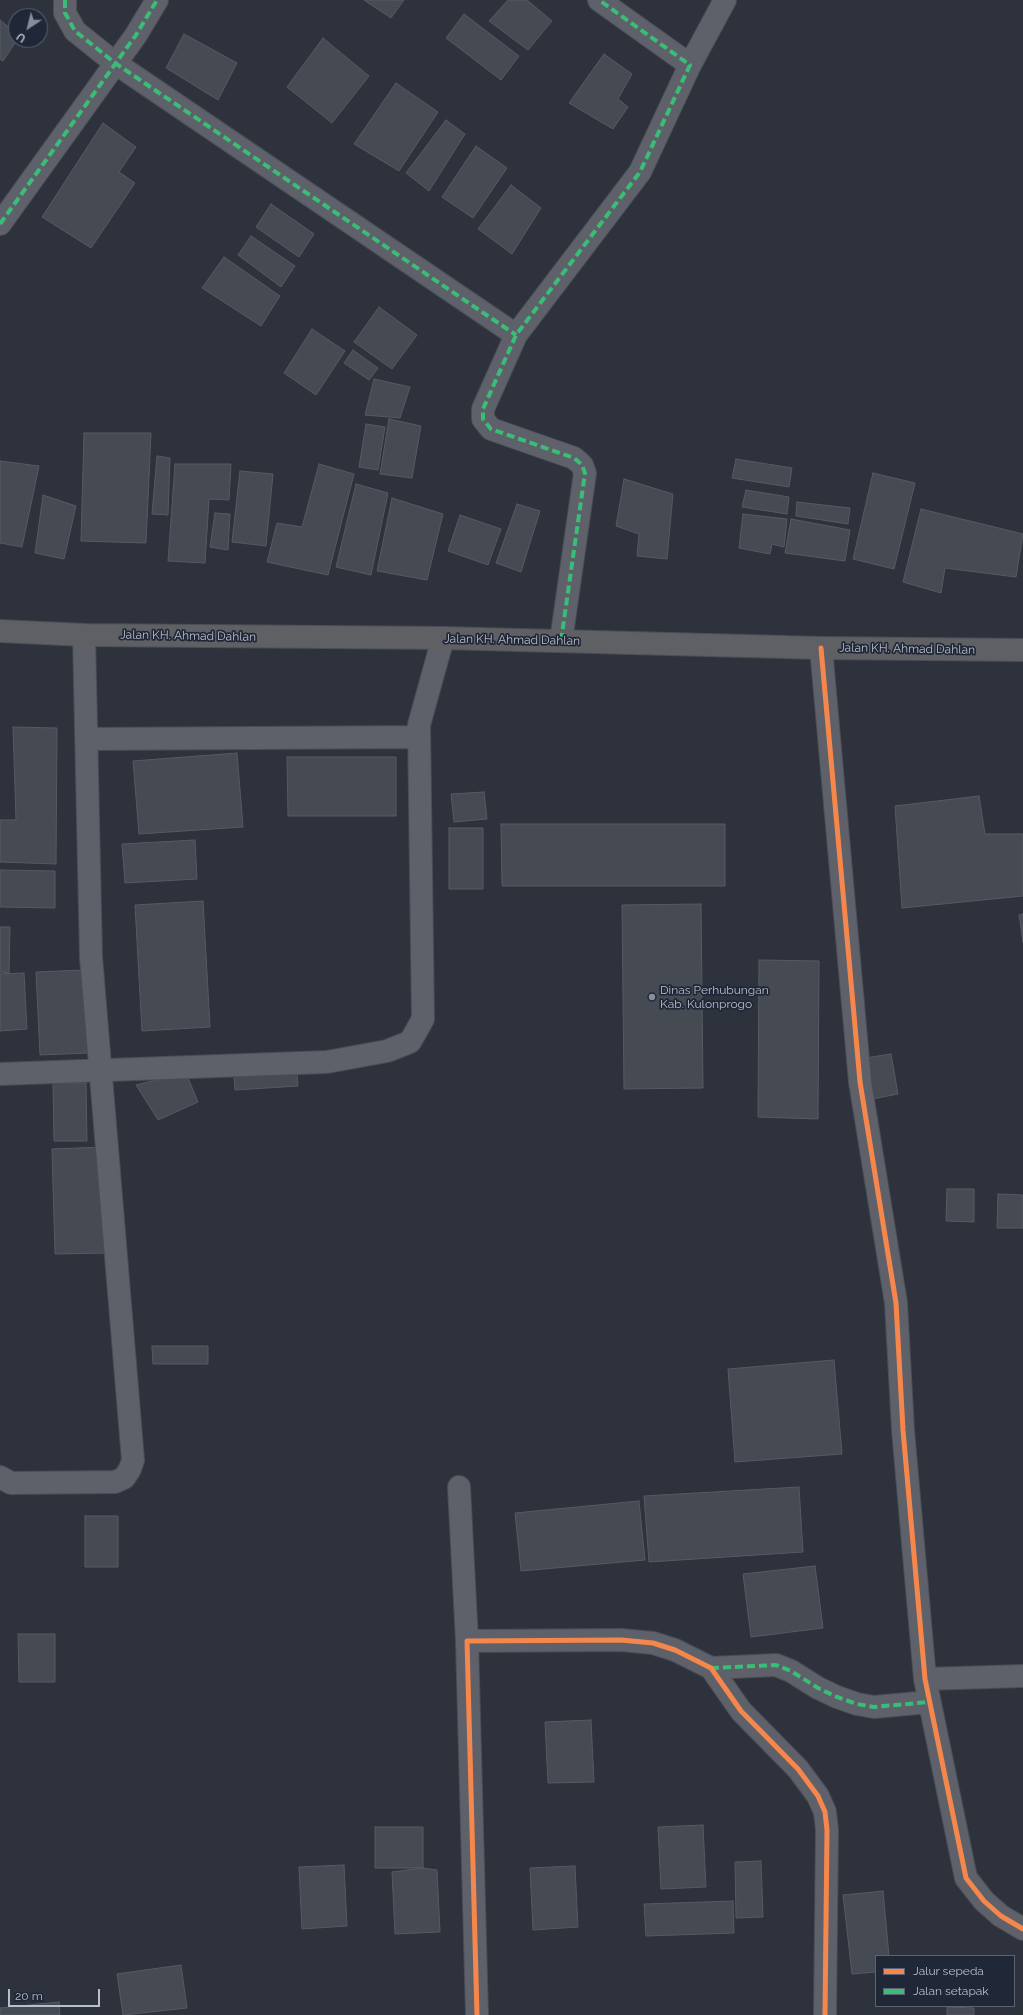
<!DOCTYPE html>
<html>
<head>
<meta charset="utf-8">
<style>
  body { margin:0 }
  #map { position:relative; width:1023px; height:2015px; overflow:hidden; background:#2d323c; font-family:Raleway,sans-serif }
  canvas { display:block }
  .legend { position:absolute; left:875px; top:1955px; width:140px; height:52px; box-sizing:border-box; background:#202737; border:1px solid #5d6373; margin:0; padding:5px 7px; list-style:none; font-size:12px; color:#b9becc }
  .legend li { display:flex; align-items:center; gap:8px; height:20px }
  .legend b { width:20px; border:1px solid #5d6373 }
  .north { position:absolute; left:8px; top:8px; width:40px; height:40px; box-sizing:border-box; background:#202737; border:1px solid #5d6373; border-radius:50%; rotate:215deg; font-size:11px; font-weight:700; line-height:16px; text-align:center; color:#b9becc }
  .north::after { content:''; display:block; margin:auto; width:14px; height:18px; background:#888d9a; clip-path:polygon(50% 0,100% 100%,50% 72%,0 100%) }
  .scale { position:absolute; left:8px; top:1989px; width:92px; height:18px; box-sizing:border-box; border:2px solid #b9becc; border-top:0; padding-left:5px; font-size:12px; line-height:14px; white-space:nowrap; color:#b9becc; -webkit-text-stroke:3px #202737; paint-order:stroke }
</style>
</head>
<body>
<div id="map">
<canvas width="1023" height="2015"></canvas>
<ul class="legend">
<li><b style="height:5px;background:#f5874c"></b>Jalur sepeda</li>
<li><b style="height:5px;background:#3abd76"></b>Jalan setapak</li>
</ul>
<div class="north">U</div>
<div class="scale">20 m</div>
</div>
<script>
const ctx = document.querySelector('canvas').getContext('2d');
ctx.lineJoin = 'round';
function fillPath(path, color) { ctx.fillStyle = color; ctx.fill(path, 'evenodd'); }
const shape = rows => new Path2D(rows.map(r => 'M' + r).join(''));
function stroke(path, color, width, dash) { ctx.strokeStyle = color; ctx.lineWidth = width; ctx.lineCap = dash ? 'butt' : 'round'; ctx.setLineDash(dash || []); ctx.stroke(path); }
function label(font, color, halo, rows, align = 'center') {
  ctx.font = font + ' Raleway,sans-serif'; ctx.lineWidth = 3.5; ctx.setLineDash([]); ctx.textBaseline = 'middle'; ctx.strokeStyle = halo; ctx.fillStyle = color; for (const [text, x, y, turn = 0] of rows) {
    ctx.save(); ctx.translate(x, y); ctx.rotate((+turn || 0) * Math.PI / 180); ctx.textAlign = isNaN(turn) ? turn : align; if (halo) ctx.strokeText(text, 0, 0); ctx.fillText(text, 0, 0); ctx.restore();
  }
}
const building = shape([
  [364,0,404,0,391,18,364,0],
  [508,0,527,0,552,21,528,50,489,21,508,0],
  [464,14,519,56,501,80,446,38,464,14],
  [0,20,16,33,17,40,3,61,0,59,0,20],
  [184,34,237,63,218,100,166,68,184,34],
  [323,38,369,76,332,123,287,87,323,38],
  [604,54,632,74,618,99,628,107,613,129,569,103,604,54],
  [396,83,438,112,399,171,354,144,396,83],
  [446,120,465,134,429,191,406,173,446,120],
  [103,123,136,147,119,172,135,183,91,248,42,217,103,123],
  [476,146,507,168,473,218,442,197,476,146],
  [511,185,541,208,512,254,478,229,511,185],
  [271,204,314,234,299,257,256,227,271,204],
  [251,236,295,266,281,287,238,255,251,236],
  [224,257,280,296,261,326,202,288,224,257],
  [379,307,417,335,392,369,354,342,379,307],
  [312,329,345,351,316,395,284,373,312,329],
  [353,350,378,368,369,380,344,363,353,350],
  [374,379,410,387,400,418,365,415,374,379],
  [389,419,421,426,412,478,380,474,389,419],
  [366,424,385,427,378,470,359,467,366,424],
  [84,433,151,433,146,543,81,541,84,433],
  [157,456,170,458,168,515,152,514,157,456],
  [736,459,792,468,789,487,732,478,736,459],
  [0,461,39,466,22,547,0,543,0,461],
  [175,464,231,464,229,500,209,499,205,563,168,561,175,464],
  [319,464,354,474,328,575,267,562,277,523,302,527,319,464],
  [240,471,273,474,266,546,232,542,240,471],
  [873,473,915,483,894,569,853,559,873,473],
  [624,479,673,494,667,559,637,556,639,534,616,526,624,479],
  [356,484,388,493,371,575,336,567,356,484],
  [746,490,789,497,787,514,742,507,746,490],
  [43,495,76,506,64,559,35,553,43,495],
  [392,498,443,514,427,580,377,571,392,498],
  [797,502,850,508,848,524,796,516,797,502],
  [517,504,540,511,521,572,496,563,517,504],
  [921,509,1023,534,1016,577,945,568,941,593,903,582,921,509],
  [215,513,230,514,228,550,210,547,215,513],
  [743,514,787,519,784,547,772,544,770,554,739,548,743,514],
  [460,515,501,529,488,565,448,551,460,515],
  [791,519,850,530,845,561,785,553,791,519],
  [13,727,57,728,56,864,0,862,0,820,16,820,13,727],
  [237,753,243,827,139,834,133,761,237,753],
  [287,757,396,757,396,816,288,816,287,757],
  [484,792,487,819,454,822,451,794,484,792],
  [979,796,985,834,1023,834,1023,896,902,908,895,806,979,796],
  [501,824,725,824,725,886,502,886,501,824],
  [449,828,483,828,483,889,449,889,449,828],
  [195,840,197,879,125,883,122,844,195,840],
  [0,870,55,871,55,908,0,907,0,870],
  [203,901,210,1027,142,1031,135,905,203,901],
  [701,904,703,1088,624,1089,622,905,701,904],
  [1023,914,1023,942,1019,915,1023,914],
  [0,927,10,927,9,973,0,972,0,927],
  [759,960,819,961,818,1119,758,1117,759,960],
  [84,970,88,1053,40,1055,36,972,84,970],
  [24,973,27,1029,0,1031,0,974,24,973],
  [891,1054,898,1094,867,1100,859,1059,891,1054],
  [297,1072,298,1086,235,1090,234,1076,297,1072],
  [186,1073,198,1102,158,1120,136,1085,186,1073],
  [53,1083,86,1083,87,1141,54,1141,53,1083],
  [103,1147,107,1253,55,1254,52,1149,103,1147],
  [947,1189,974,1189,974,1222,946,1221,947,1189],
  [998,1194,1023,1195,1023,1228,997,1228,998,1194],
  [152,1346,208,1346,208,1364,153,1364,152,1346],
  [834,1360,842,1454,735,1462,728,1369,834,1360],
  [799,1487,803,1552,649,1562,644,1496,799,1487],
  [639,1501,645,1560,521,1571,515,1513,639,1501],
  [85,1516,118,1516,118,1567,85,1567,85,1516],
  [815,1566,823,1628,751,1637,743,1574,815,1566],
  [18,1634,55,1634,55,1682,19,1682,18,1634],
  [591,1720,594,1782,548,1783,545,1722,591,1720],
  [703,1825,706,1887,661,1889,658,1827,703,1825],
  [375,1827,423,1827,423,1868,375,1868,375,1827],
  [761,1861,763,1917,736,1918,735,1862,761,1861],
  [344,1865,347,1926,302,1929,299,1867,344,1865],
  [575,1866,578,1927,533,1930,530,1868,575,1866],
  [423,1868,437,1870,440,1932,395,1934,392,1872,423,1868],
  [883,1891,889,1956,876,1956,876,1972,852,1974,843,1895,883,1891],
  [733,1901,734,1933,646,1936,644,1904,733,1901],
  [181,1965,187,2008,123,2015,117,1974,181,1965],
  [59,2002,60,2015,0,2015,0,2008,59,2002],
  [947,2007,974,2008,974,2015,947,2015,947,2007]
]);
fillPath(building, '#464a53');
stroke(building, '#565a63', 1);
const minor = shape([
  [65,0,65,13,75,31,115,63,516,335],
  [690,65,725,0],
  [0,224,136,35,157,0],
  [561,641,585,473,582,465,574,458,491,429,483,419,483,409,516,335,640,172,690,65,599,0],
  [821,648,860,1082,896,1303,903,1430,925,1679,966,1878,984,1901,1001,1916,1023,1929],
  [87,739,419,737],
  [0,1074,327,1062,387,1051,410,1042,423,1019,419,725,443,638],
  [0,1477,11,1483,115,1482,124,1478,130,1469,133,1460,91,957,84,635],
  [459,1487,467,1641,477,2015],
  [467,1641,621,1640,653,1643,675,1650,711,1668,741,1711,798,1769,818,1796,825,1812,827,1830,825,2015],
  [711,1668,776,1665,791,1671,818,1688,837,1697,857,1704,874,1707,929,1702],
  [925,1679,1023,1676]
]);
const highway = shape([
  [0,631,84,635,443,638,821,648,1023,650]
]);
stroke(minor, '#4a4d54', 24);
stroke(highway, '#4a4e57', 24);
stroke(minor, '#5e616a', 22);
stroke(highway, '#5e6063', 22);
stroke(shape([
  [65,0,65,13,75,31,115,63,516,335],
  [0,224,136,35,157,0],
  [561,641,585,473,582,465,574,458,491,429,483,419,483,409,516,335,640,172,690,65,599,0],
  [711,1668,776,1665,791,1671,818,1688,837,1697,857,1704,874,1707,929,1702]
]), '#3abd76', 4, [8, 4]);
stroke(shape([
  [821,648,860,1082,896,1303,903,1430,925,1679,966,1878,984,1901,1001,1916,1023,1929],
  [477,2015,467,1641,621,1640,653,1643,675,1650,711,1668,741,1711,798,1769,818,1796,825,1812,827,1830,825,2015]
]), '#f5874c', 5);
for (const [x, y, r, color] of [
  [652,997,4,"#888d9a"]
]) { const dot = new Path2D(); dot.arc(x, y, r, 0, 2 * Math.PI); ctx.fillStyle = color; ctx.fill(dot); stroke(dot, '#202737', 1.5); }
label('12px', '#b9becc', '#202737', [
  ["Jalan KH. Ahmad Dahlan",188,636,1],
  ["Jalan KH. Ahmad Dahlan",512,640,1],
  ["Jalan KH. Ahmad Dahlan",907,649,1]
]);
label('12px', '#b9becc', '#202737', [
  ["Dinas Perhubungan",660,990],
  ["Kab. Kulonprogo",660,1004]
], 'left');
</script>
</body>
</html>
